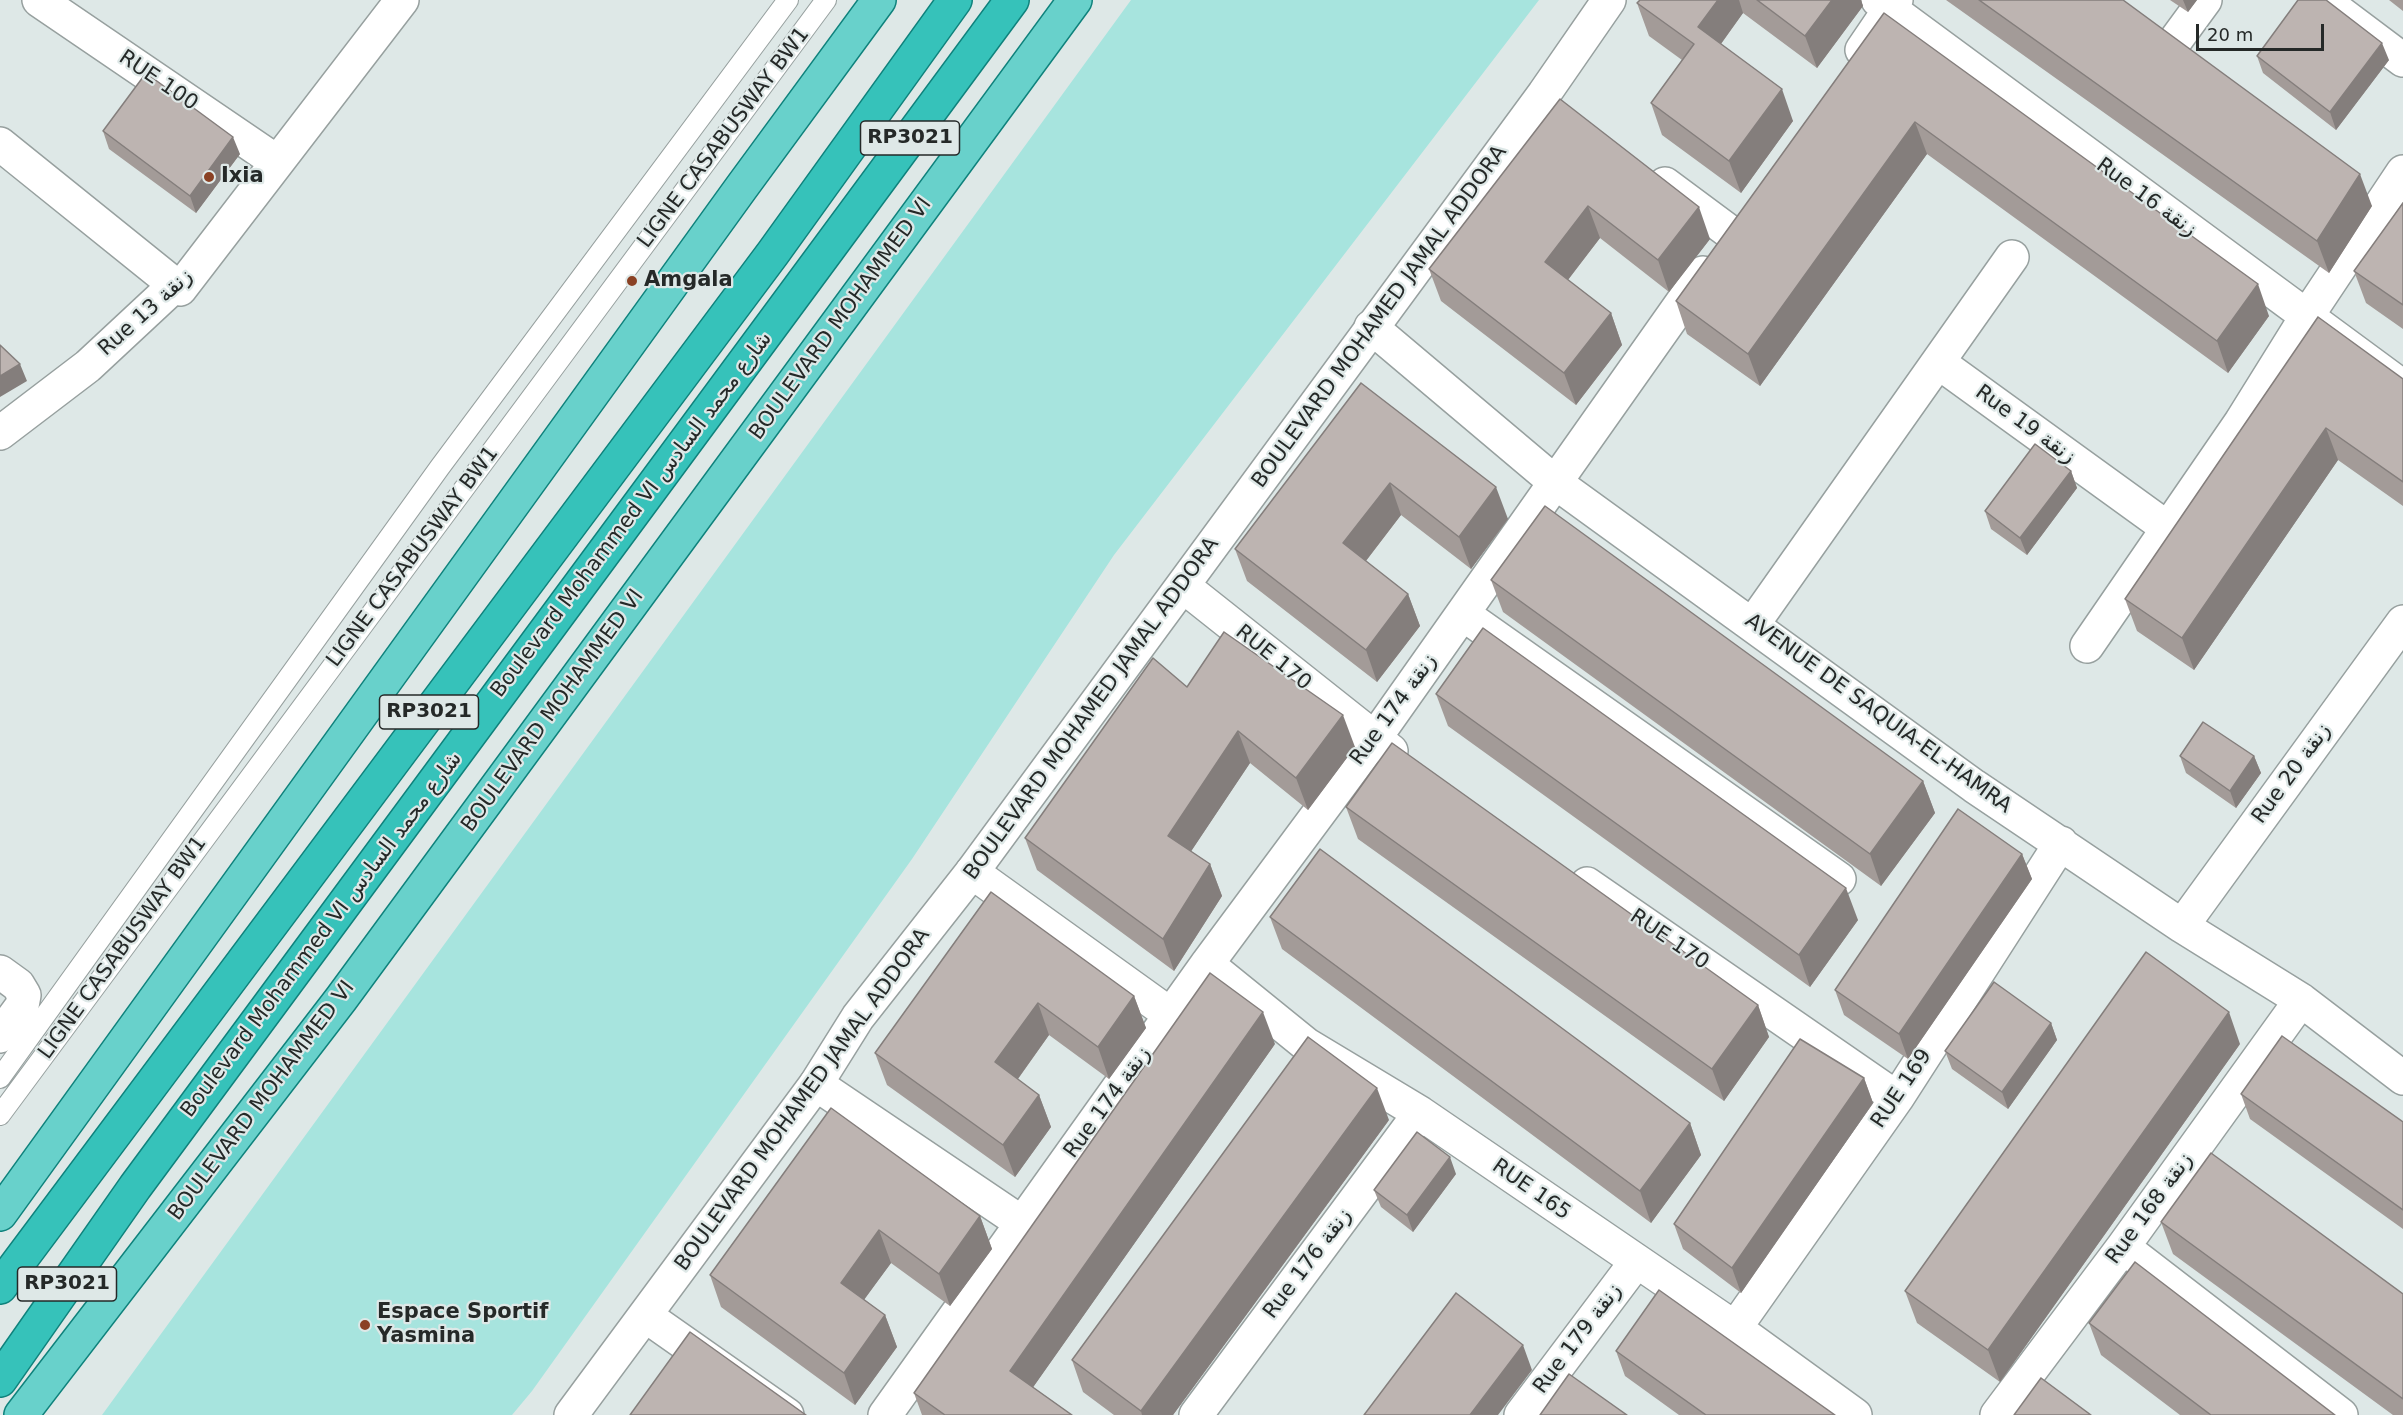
<!DOCTYPE html>
<html>
<head>
<meta charset="utf-8">
<style>
  body { margin:0 }
  #map { position:relative; width:2403px; height:1415px; overflow:hidden; background:#dee8e7; font-family:"DejaVu Sans",sans-serif }
  canvas { display:block }
  .scale { position:absolute; left:2196px; top:24px; width:128px; height:27px; box-sizing:border-box; border:3px solid #252928; border-top:0; padding-left:8px; font-size:18px; line-height:21px; white-space:nowrap; color:#252928; -webkit-text-stroke:4px #dee8e7; paint-order:stroke }
</style>
</head>
<body>
<div id="map">
<canvas width="2403" height="1415"></canvas>
<div class="scale">20 m</div>
</div>
<script>
const ctx = document.querySelector('canvas').getContext('2d');
ctx.lineJoin = 'round';
function fillPath(path, color) { ctx.fillStyle = color; ctx.fill(path, 'evenodd'); }
const shape = rows => new Path2D(rows.map(r => 'M' + r).join(''));
function stroke(path, color, width, dash) { ctx.strokeStyle = color; ctx.lineWidth = width; ctx.lineCap = dash ? 'butt' : 'round'; ctx.setLineDash(dash || []); ctx.stroke(path); }
function label(font, color, halo, rows, align = 'center') {
  ctx.font = font + ' "DejaVu Sans","Noto Naskh Arabic",sans-serif'; ctx.lineWidth = 4.5; ctx.setLineDash([]); ctx.textBaseline = 'middle'; ctx.strokeStyle = halo; ctx.fillStyle = color; for (const [text, x, y, turn = 0] of rows) {
    ctx.save(); ctx.translate(x, y); ctx.rotate((+turn || 0) * Math.PI / 180); ctx.textAlign = isNaN(turn) ? turn : align; if (halo) ctx.strokeText(text, 0, 0); ctx.fillText(text, 0, 0); ctx.restore();
  }
}
fillPath(shape([
  [1131,0,1539,0,1114,555,912,859,532,1391,512,1415,102,1415]
]), '#a7e4de');
const service = shape([
  [0,1078,440,467,788,0],
  [0,1115,826,0]
]);
const minor = shape([
  [39,0,277,162],
  [1878,0,2403,387],
  [2323,0,2403,60],
  [2175,41,2205,0],
  [1862,50,1896,0],
  [0,144,175,285],
  [1665,184,1731,233],
  [1371,327,1556,483,1974,786,2182,926,2301,1000,2403,1078],
  [1938,362,2166,527],
  [0,433,88,366,175,285,180,289,402,0],
  [1183,586,1391,751],
  [1463,614,1839,879],
  [1753,624,2012,257],
  [2087,646,2241,422,2307,316,2403,172],
  [972,872,1171,1015],
  [1587,884,1897,1098],
  [2182,926,2403,622],
  [1207,964,1307,1045,1420,1113,1735,1328,1855,1415],
  [0,972,18,985,24,995,22,1006,0,1036],
  [816,1084,1022,1223],
  [2123,1247,2341,1415],
  [646,1316,787,1415],
  [1735,1328,1897,1098,2061,843],
  [885,1415,1207,964,1374,739,1703,273],
  [1196,1415,1420,1113],
  [1521,1415,1636,1262],
  [1997,1415,2123,1247,2301,1000]
]);
const tertiary = shape([
  [571,1415,816,1084,858,1017,972,872,1544,94,1609,0]
]);
const primary = shape([
  [0,1214,741,188,879,0],
  [21,1415,341,999,1075,0]
]);
const trunk = shape([
  [0,1287,773,253,955,0],
  [0,1380,135,1187,1012,0]
]);
stroke(service, '#97a09f', 22);
stroke(minor, '#97a09f', 36);
stroke(tertiary, '#97a09f', 36);
stroke(primary, '#0f827c', 36);
stroke(trunk, '#0f827c', 36);
stroke(service, '#fff', 20);
stroke(minor, '#fff', 33);
stroke(tertiary, '#fff', 33);
stroke(primary, '#68d1cb', 33);
stroke(trunk, '#36c2ba', 33);
fillPath(shape([
  [1640,0,1861,0,1863,6,1817,68,1743,13,1721,44,1793,121,1741,193,1662,135,1651,103,1682,60,1649,36,1637,3],
  [1946,0,2123,0,2372,206,2329,273],
  [2170,0,2197,0,2188,12],
  [2389,0,2403,0,2403,11],
  [1884,13,2269,316,2228,373,1927,154,1760,386,1687,334,1676,301],
  [2257,56,2389,60,2336,130,2263,73],
  [1560,99,1710,239,1669,292,1600,238,1568,280,1611,313,1622,345,1576,405,1441,301,1429,269],
  [103,131,240,154,196,213,109,149],
  [2403,203,2403,329,2366,303,2354,271],
  [2318,317,2403,379,2403,506,2338,460,2194,670,2137,631,2125,599],
  [1361,383,1508,519,1471,569,1401,515,1366,561,1408,594,1420,626,1377,682,1247,581,1235,549],
  [2071,471,2077,488,2027,555,1991,529,1985,511],
  [1491,580,1923,781,1935,813,1881,886,1503,612],
  [1187,687,1355,747,1308,810,1250,763,1191,851,1210,864,1222,896,1174,971,1037,870,1025,838],
  [1436,694,1858,920,1810,987,1448,726],
  [2180,756,2254,756,2261,773,2236,808,2186,773],
  [1346,807,1758,1005,1769,1037,1724,1101,1358,839],
  [2022,854,2032,879,1908,1059,1844,1015,1835,990],
  [991,892,1134,996,1146,1028,1109,1079,1049,1035,1018,1079,1039,1095,1051,1127,1015,1177,887,1085,875,1053],
  [1270,917,1690,1123,1701,1155,1651,1223,1282,949],
  [2051,1023,2057,1040,2008,1109,1952,1069,1945,1051],
  [1275,1044,1033,1387,1072,1415,922,1415,914,1393],
  [2240,1044,2000,1382,1917,1323,1905,1291],
  [1864,1078,1873,1103,1741,1293,1683,1249,1674,1224],
  [2241,1094,2403,1122,2403,1229,2250,1119],
  [831,1108,980,1216,992,1249,950,1306,891,1263,864,1299,885,1315,897,1347,855,1405,721,1307,710,1275],
  [1389,1120,1173,1415,1114,1415,1083,1392,1072,1360],
  [1456,1174,1413,1232,1381,1207,1374,1190],
  [2161,1222,2403,1294,2403,1415,2393,1415,2173,1254],
  [2089,1323,2335,1415,2180,1415,2101,1355],
  [1616,1351,1835,1415,1679,1415,1625,1376]
]), '#a39b98');
fillPath(shape([
  [1718,0,1739,0,1743,13,1710,59,1698,27],
  [1832,0,1861,0,1863,6,1817,68,1805,36],
  [2183,0,2197,0,2188,12],
  [2382,43,2389,60,2336,130,2330,112],
  [1782,89,1793,121,1741,193,1729,161],
  [1915,122,1927,154,1760,386,1748,354],
  [233,137,240,154,196,213,190,196],
  [2360,174,2372,206,2329,273,2317,241],
  [1588,206,1600,238,1557,294,1545,262],
  [1699,207,1710,239,1669,292,1658,260],
  [2258,284,2269,316,2228,373,2217,341],
  [1611,313,1622,345,1576,405,1564,373],
  [20,364,27,381,0,397,0,376],
  [2326,428,2338,460,2194,670,2182,638],
  [2071,471,2077,488,2027,555,2020,538],
  [1390,483,1401,515,1355,575,1343,543],
  [1496,487,1508,519,1471,569,1459,537],
  [1408,594,1420,626,1377,682,1366,650],
  [1343,715,1355,747,1308,810,1296,778],
  [1238,731,1250,763,1180,868,1168,836],
  [2254,756,2261,773,2236,808,2230,791],
  [1923,781,1935,813,1881,886,1870,854],
  [2022,854,2032,879,1908,1059,1899,1034],
  [1210,864,1222,896,1174,971,1163,939],
  [1846,888,1858,920,1810,987,1799,955],
  [1134,996,1146,1028,1109,1079,1098,1047],
  [1038,1003,1049,1035,1007,1094,995,1062],
  [1758,1005,1769,1037,1724,1101,1712,1069],
  [1263,1012,1275,1044,1022,1403,1010,1371],
  [2229,1012,2240,1044,2000,1382,1988,1350],
  [2051,1023,2057,1040,2008,1109,2002,1092],
  [1864,1078,1873,1103,1741,1293,1732,1268],
  [1377,1088,1389,1120,1173,1415,1142,1415,1141,1411],
  [1039,1095,1051,1127,1015,1177,1003,1145],
  [1690,1123,1701,1155,1651,1223,1640,1191],
  [1450,1157,1456,1174,1413,1232,1407,1215],
  [980,1216,992,1249,950,1306,939,1274],
  [879,1230,891,1263,853,1315,841,1283],
  [885,1315,897,1347,855,1405,844,1373],
  [1523,1345,1532,1370,1498,1415,1470,1415]
]), '#847e7c');
const building = shape([
  [1640,0,1718,0,1698,27,1782,89,1729,161,1651,103,1694,44,1637,3,1640,0],
  [1757,0,1832,0,1805,36,1757,0],
  [1979,0,2123,0,2360,174,2317,241,1979,0],
  [2298,0,2326,0,2382,43,2330,112,2257,56,2298,0],
  [1884,13,2258,284,2217,341,1915,122,1748,354,1676,301,1884,13],
  [146,73,233,137,190,196,103,131,146,73],
  [1560,99,1699,207,1658,260,1588,206,1545,262,1611,313,1564,373,1429,269,1560,99],
  [2403,203,2403,305,2354,271,2403,203],
  [2318,317,2403,379,2403,482,2326,428,2182,638,2125,599,2318,317],
  [0,345,20,364,0,376,0,345],
  [1361,383,1496,487,1459,537,1390,483,1343,543,1408,594,1366,650,1235,549,1361,383],
  [2035,444,2071,471,2020,538,1985,511,2035,444],
  [1545,506,1923,781,1870,854,1491,580,1545,506],
  [1483,628,1846,888,1799,955,1436,694,1483,628],
  [1224,632,1343,715,1296,778,1238,731,1168,836,1210,864,1163,939,1025,838,1153,658,1187,687,1224,632],
  [2203,722,2254,756,2230,791,2180,756,2203,722],
  [1392,743,1758,1005,1712,1069,1346,807,1392,743],
  [1958,809,2022,854,1899,1034,1835,990,1958,809],
  [1320,849,1690,1123,1640,1191,1270,917,1320,849],
  [991,892,1134,996,1098,1047,1038,1003,995,1062,1039,1095,1003,1145,875,1053,991,892],
  [2146,952,2229,1012,1988,1350,1905,1291,2146,952],
  [1210,973,1263,1012,1010,1371,1072,1415,945,1415,914,1393,1210,973],
  [1994,982,2051,1023,2002,1092,1945,1051,1994,982],
  [2282,1036,2403,1122,2403,1210,2241,1094,2282,1036],
  [1308,1037,1377,1088,1141,1411,1072,1360,1308,1037],
  [1800,1039,1864,1078,1732,1268,1674,1224,1800,1039],
  [831,1108,980,1216,939,1274,879,1230,841,1283,885,1315,844,1373,710,1275,831,1108],
  [1417,1132,1450,1157,1407,1215,1374,1190,1417,1132],
  [2211,1153,2403,1294,2403,1399,2161,1222,2211,1153],
  [2135,1262,2335,1415,2211,1415,2089,1323,2135,1262],
  [1659,1290,1835,1415,1706,1415,1616,1351,1659,1290],
  [1456,1293,1523,1345,1470,1415,1364,1415,1456,1293],
  [690,1332,806,1415,630,1415,690,1332],
  [1569,1374,1627,1415,1540,1415,1569,1374],
  [2041,1378,2091,1415,2014,1415,2041,1378]
]);
fillPath(building, '#bdb4b1');
stroke(building, '#847e7c', 1.5);
for (const [x, y, r, color] of [
  [209,177,6,"#8a4124"],
  [632,281,6,"#8a4124"],
  [365,1325,6,"#8a4124"]
]) { const dot = new Path2D(); dot.arc(x, y, r, 0, 2 * Math.PI); ctx.fillStyle = color; ctx.fill(dot); stroke(dot, '#dee8e7', 2); }
for (const [x, y, w] of [
  [910,138,99],
  [429,712,99],
  [67,1284,99]
]) { const box = new Path2D(); box.roundRect(x - w / 2, y - 17, w, 34, 4.5); ctx.fillStyle = '#dee8e7'; ctx.fill(box); stroke(box, '#252928', 1.5); }
label('bold 20px', '#252928', null, [
  ["RP3021",910,138],
  ["RP3021",429,712],
  ["RP3021",67,1284]
]);
label('21px', '#252928', '#dee8e7', [
  ["RUE 100",158,81,34],
  ["LIGNE CASABUSWAY BW1",724,138,-53],
  ["Rue 16 زنقة",2146,198,36],
  ["Rue 13 زنقة",146,313,-42],
  ["BOULEVARD MOHAMED JAMAL ADDORA",1380,317,-54],
  ["BOULEVARD MOHAMMED VI",841,319,-54],
  ["Rue 19 زنقة",2025,425,36],
  ["Boulevard Mohammed VI شارع محمد السادس",632,515,-53],
  ["LIGNE CASABUSWAY BW1",413,557,-53],
  ["RUE 170",1273,658,39],
  ["BOULEVARD MOHAMED JAMAL ADDORA",1092,709,-54],
  ["Rue 174 زنقة",1394,710,-54],
  ["BOULEVARD MOHAMMED VI",553,711,-54],
  ["AVENUE DE SAQUIA-EL-HAMRA",1878,714,36],
  ["Rue 20 زنقة",2292,774,-54],
  ["Boulevard Mohammed VI شارع محمد السادس",322,935,-53],
  ["RUE 170",1669,940,34],
  ["LIGNE CASABUSWAY BW1",123,948,-54],
  ["RUE 169",1902,1089,-56],
  ["BOULEVARD MOHAMED JAMAL ADDORA",803,1100,-54],
  ["BOULEVARD MOHAMMED VI",262,1101,-53],
  ["Rue 174 زنقة",1108,1103,-54],
  ["RUE 165",1531,1190,35],
  ["Rue 168 زنقة",2150,1209,-54],
  ["Rue 176 زنقة",1308,1264,-53],
  ["Rue 179 زنقة",1578,1339,-53]
]);
label('bold 21px', '#252928', '#dee8e7', [
  ["Ixia",221,177],
  ["Amgala",644,281],
  ["Espace Sportif",377,1313],
  ["Yasmina",377,1337]
], 'left');
</script>
</body>
</html>
